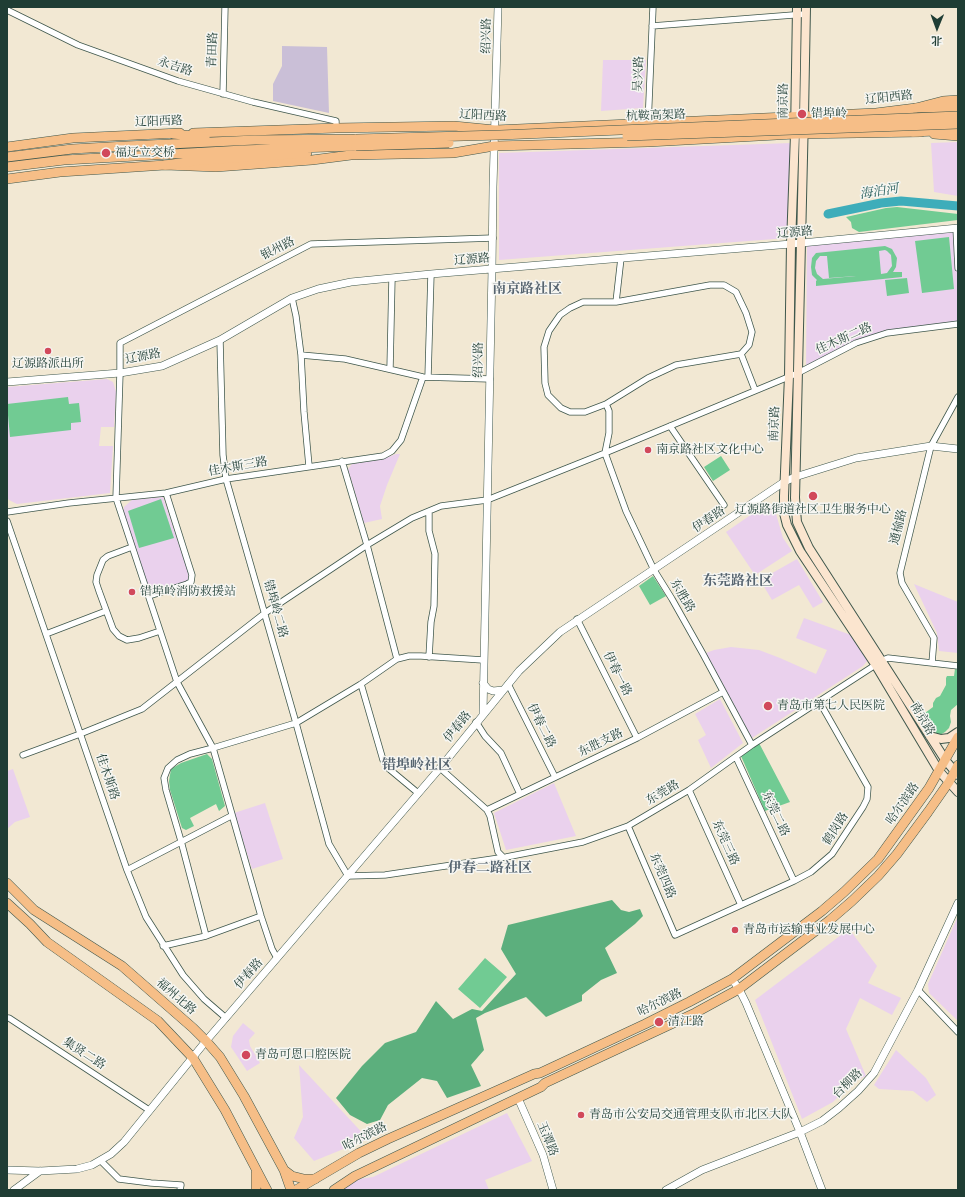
<!DOCTYPE html>
<html>
<head>
<meta charset="utf-8">
<style>
  body { margin:0 }
  #map { position:relative; width:965px; height:1197px; overflow:hidden; background:#f2e8d3; font-family:"IM FELL French Canon","Noto Serif SC",serif }
  canvas { display:block }
  .frame { position:absolute; inset:0; border:8px solid #1f3d34; pointer-events:none }
  .north { position:absolute; left:917px; top:8px; width:40px; height:40px; -webkit-text-stroke:3px #f6f6f2; paint-order:stroke; rotate:181deg; font-size:11px; font-weight:700; line-height:16px; text-align:center; color:#1f3d34 }
  .north::after { content:''; display:block; margin:auto; width:14px; height:18px; background:#1f3d34; clip-path:polygon(50% 0,100% 100%,50% 72%,0 100%) }
</style>
</head>
<body>
<div id="map">
<canvas width="965" height="1197"></canvas>
<div class="frame"></div>
<div class="north">北</div>
</div>
<script>
const ctx = document.querySelector('canvas').getContext('2d');
ctx.lineJoin = 'round';
function fillPath(path, color) { ctx.fillStyle = color; ctx.fill(path, 'evenodd'); }
const shape = rows => new Path2D(rows.map(r => 'M' + r).join(''));
function stroke(path, color, width, dash) { ctx.strokeStyle = color; ctx.lineWidth = width; ctx.lineCap = dash ? 'butt' : 'round'; ctx.setLineDash(dash || []); ctx.stroke(path); }
function label(font, color, halo, rows, align = 'center') {
  ctx.font = font + ' "IM FELL French Canon","Noto Serif SC",serif'; ctx.lineWidth = 3; ctx.setLineDash([]); ctx.textBaseline = 'middle'; ctx.strokeStyle = halo; ctx.fillStyle = color; for (const [text, x, y, turn = 0] of rows) {
    ctx.save(); ctx.translate(x, y); ctx.rotate((+turn || 0) * Math.PI / 180); ctx.textAlign = isNaN(turn) ? turn : align; if (halo) ctx.strokeText(text, 0, 0); ctx.fillText(text, 0, 0); ctx.restore();
  }
}
fillPath(shape([
  [603,60,646,60,643,108,601,111],
  [958,142,958,196,934,192,931,143],
  [792,143,788,238,499,260,499,153],
  [956,228,958,268,958,324,887,333,856,343,806,369,807,243],
  [107,379,113,382,116,392,114,427,101,427,99,446,113,446,110,493,17,504,9,500,7,498,7,387],
  [396,454,400,454,387,485,380,506,382,519,364,523,348,469,352,464,383,459],
  [163,497,189,574,188,580,182,583,149,591,123,514,124,507,132,500],
  [765,505,774,507,783,538,792,551,755,575,726,532],
  [797,559,823,602,813,608,799,585,772,600,760,580],
  [914,584,958,602,958,653,939,651,937,633],
  [804,618,851,635,868,660,863,666,752,738,706,653,714,650,731,647,759,650,780,658,816,674,827,650,796,638],
  [720,699,743,743,711,768,698,740,706,735,695,714],
  [13,769,30,817,15,822,7,829,7,771],
  [554,783,576,836,506,850,494,813],
  [265,803,283,859,252,869,234,813],
  [958,916,958,1021,929,993,928,984],
  [849,929,877,966,868,983,901,998,892,1015,860,998,846,1029,866,1076,853,1082,833,1102,802,1119,755,1000],
  [243,1023,255,1033,249,1040,250,1046,260,1063,247,1071,231,1047,233,1036],
  [896,1050,926,1078,936,1095,927,1102,913,1091,879,1089,874,1085],
  [299,1065,329,1097,368,1139,314,1161,294,1138,303,1117],
  [507,1113,532,1161,485,1180,489,1190,337,1190,352,1180,373,1177]
]), '#ead1ed');
fillPath(shape([
  [282,46,327,47,329,113,273,101,273,84,282,66]
]), '#cabfd7');
fillPath(shape([
  [897,207,958,214,958,220,859,232,852,228,851,222,846,217,886,208],
  [949,237,954,289,922,293,915,241],
  [885,246,892,249,897,258,896,267,893,272,902,272,902,277,816,286,816,281,817,280,812,275,811,267,812,258,816,253],
  [885,250,887,251,891,255,892,266,887,273,881,274,879,251],
  [820,256,827,256,829,278,856,276,823,279,817,274,815,268,816,261],
  [907,278,909,293,887,296,885,280],
  [68,397,69,404,79,403,81,422,71,423,71,430,10,437,7,404],
  [721,456,730,470,713,481,704,467],
  [161,499,174,538,139,548,128,511],
  [653,576,666,596,650,605,639,586],
  [955,669,958,670,958,704,951,710,950,716,951,722,949,728,945,732,940,735,933,731,921,710,922,709,925,713,933,707,933,703,936,698,940,696,946,685,946,678,947,676,954,676],
  [759,743,790,802,765,811,741,756],
  [207,754,212,759,225,806,219,811,216,804,190,818,194,826,186,830,182,828,170,790,169,781,171,769,181,763],
  [485,958,507,977,480,1008,458,989]
]), '#71cb93');
fillPath(shape([
  [612,900,621,910,629,912,640,909,643,916,635,924,605,948,617,973,601,980,582,995,582,1001,546,1017,526,997,485,1013,476,1018,484,1050,471,1065,481,1086,447,1098,437,1081,422,1078,388,1105,380,1120,367,1124,350,1115,336,1098,362,1066,385,1043,416,1032,436,1001,453,1019,472,1009,482,1011,516,974,501,949,508,925]
]), '#5caf7d');
stroke(shape([
  [828,214,881,203,901,201,958,206]
]), '#3eadba', 9);
const minor = shape([
  [7,10,78,45,178,81,253,102,336,121,336,128],
  [652,26,806,14],
  [223,94,225,7],
  [648,125,653,7],
  [956,228,958,268],
  [292,298,296,316,301,355,304,412,309,466],
  [616,302,621,258],
  [220,340,223,455,226,479,296,723,329,844,348,876,385,875,506,857,583,842,628,826,689,790,752,745,883,660,888,658,958,666],
  [741,354,755,390],
  [301,355,345,359,423,377,490,379],
  [390,369,392,278],
  [428,377,431,274],
  [606,404,648,378,676,365,741,354,749,345,752,332,746,313,736,292,724,285,710,285,616,302,583,302,570,308,560,315,549,331,544,347,545,383,548,395,561,408,570,412,585,412,606,404,609,411,609,433,605,453,626,511,654,570,672,599,703,654,752,745],
  [670,426,724,505],
  [342,461,367,545,397,659],
  [429,511,429,531,435,554,434,606,431,622,429,657],
  [7,512,69,503,166,493,226,479,383,456,392,451,401,440,423,377],
  [7,521,127,870,146,917,183,975,204,999,226,1018],
  [132,547,108,556,103,560,97,575,96,582,99,591,113,629,119,636,127,640,139,638,160,631],
  [149,596,187,584,191,582,192,575,166,493],
  [577,619,637,738],
  [46,634,106,611],
  [932,663,934,638,902,583,900,573,931,446,958,397],
  [361,684,383,760,388,768,418,793],
  [508,684,555,777],
  [476,722,485,736,501,753,520,794],
  [23,755,80,734,142,709,265,613,367,545,412,518,441,506,487,500,605,453,798,373,856,343,887,333,958,324],
  [736,757,794,881],
  [440,768,487,810,490,816,498,852,502,856],
  [689,790,741,905],
  [487,810,637,738,723,692],
  [628,826,675,935,794,881,811,872,832,854,863,807,867,799,868,787,819,701],
  [127,870,231,816],
  [206,936,181,841,166,790,164,778,168,768,177,760,190,754,213,748,296,723,361,684,397,659,409,656,421,656,483,660],
  [163,946,206,936,261,916],
  [277,958,272,949,261,916,213,748,177,682,116,498,120,373,120,343,311,244,493,238],
  [918,990,958,1032],
  [7,1018,9,1018,149,1110],
  [101,1161,119,1179,151,1183,181,1185,180,1190]
]);
const tertiary = shape([
  [7,382,120,373,162,366,220,340,292,298,318,289,351,282,431,274,791,244,958,228],
  [483,683,488,689,493,691,503,690],
  [483,714,492,269,493,187,498,7],
  [732,979,739,989,746,1003,800,1132,822,1190],
  [518,1098,543,1155,553,1190],
  [7,1170,40,1171,77,1169,92,1165,111,1154,124,1142,206,1041,440,768,519,671,560,632,784,482,795,477,856,458,931,446,958,449],
  [14,1190,40,1171],
  [666,1190,702,1170,800,1132,822,1121,839,1108,858,1091,874,1073,892,1039,918,990,958,903]
]);
const secondary = shape([
  [797,7,795,134,791,244,789,376,784,496,784,513,787,525,800,551,875,664,939,771,958,792],
  [806,7,804,115,795,498,797,522,809,548,946,761,958,775],
  [930,736,941,739,949,738,958,732]
]);
const primary = shape([
  [193,133,336,128,454,126,495,130,876,113,916,108,943,101,958,100],
  [934,134,958,136],
  [7,147,73,138,180,133],
  [7,179,60,172,165,165,216,167,312,160,351,155,453,153,494,146,648,142,795,134,921,132],
  [7,883,34,910,122,966,193,1028,206,1041,220,1057,244,1096,284,1170,291,1190],
  [7,903,30,924,47,942,158,1021,193,1058,225,1110,267,1190],
  [284,1170,292,1176,304,1179,315,1179],
  [256,1173,256,1190]
]);
const trunk = shape([
  [916,108,958,108],
  [913,132,958,130],
  [173,134,205,137],
  [7,157,72,149,126,146,255,140,356,139],
  [165,165,202,160,307,153],
  [7,167,64,160,243,150,356,146],
  [296,1190,359,1153,388,1139,534,1074,540,1073,645,1024,689,1002,732,979,822,911,844,892,878,859,929,788,958,737],
  [334,1190,355,1176,541,1087,545,1083,695,1013,739,989,830,920,852,901,878,876,897,854,928,812,949,782,958,765]
]);
stroke(minor, '#3f574c', 7);
stroke(tertiary, '#3f574c', 8);
stroke(secondary, '#3f574c', 10);
stroke(primary, '#3f574c', 10);
stroke(trunk, '#3f574c', 10);
stroke(minor, '#fff', 5.5);
stroke(tertiary, '#fff', 7);
stroke(secondary, '#fbe5cf', 8);
stroke(primary, '#f6be87', 9);
stroke(trunk, '#f6be87', 9);
const trunkBridge = shape([
  [627,136,958,124],
  [356,139,500,135,958,116],
  [356,146,449,143]
]);
stroke(trunkBridge, '#3f574c', 10, []);
stroke(trunkBridge, '#f6be87', 9);
for (const [x, y, r, color] of [
  [802,114,5,"#d1495b"],
  [106,153,5,"#d1495b"],
  [48,351,4,"#d1495b"],
  [648,450,4,"#d1495b"],
  [813,496,5,"#d1495b"],
  [132,592,4,"#d1495b"],
  [768,706,5,"#d1495b"],
  [735,930,4,"#d1495b"],
  [659,1022,5,"#d1495b"],
  [246,1055,5,"#d1495b"],
  [581,1115,4,"#d1495b"]
]) { const dot = new Path2D(); dot.arc(x, y, r, 0, 2 * Math.PI); ctx.fillStyle = color; ctx.fill(dot); stroke(dot, '#f6f6f2', 1.5); }
label('12px', '#1f3d34', '#f6f6f2', [
  ["绍兴路",487,36,-89],
  ["青田路",213,50,-88],
  ["永吉路",175,67,18],
  ["吴兴路",639,74,-88],
  ["辽阳西路",889,98,-6],
  ["南京路",784,101,-89],
  ["辽阳西路",483,116,3],
  ["杭鞍高架路",656,116,-2],
  ["辽阳西路",159,122,-2],
  ["辽源路",795,233,-5],
  ["银州路",278,249,-27],
  ["辽源路",472,260,-5],
  ["佳木斯二路",844,339,-24],
  ["辽源路",143,357,-11],
  ["绍兴路",479,360,-89],
  ["南京路",775,424,-88],
  ["佳木斯三路",238,467,-10],
  ["伊春路",709,520,-34],
  ["通榆路",899,527,-76],
  ["东胜路",682,596,59],
  ["错埠岭二路",275,609,74],
  ["伊春一路",617,674,63],
  ["南京路",922,719,59],
  ["伊春二路",541,726,63],
  ["伊春路",458,727,-51],
  ["东胜支路",601,743,-26],
  ["佳木斯路",107,777,71],
  ["东莞路",663,793,-31],
  ["哈尔滨路",903,804,-55],
  ["东莞二路",775,814,65],
  ["鹤岗路",836,829,-57],
  ["东莞三路",725,843,66],
  ["东莞四路",662,876,67],
  ["伊春路",249,974,-49],
  ["福州北路",176,997,41],
  ["哈尔滨路",660,1003,-26],
  ["集贤二路",84,1054,33],
  ["台柳路",848,1084,-45],
  ["哈尔滨路",365,1137,-27],
  ["玉潭路",547,1139,68]
]);
label('12px', '#1f3d34', '#f6f6f2', [
  ["错埠岭",811,114],
  ["福辽立交桥",115,153],
  ["辽源路派出所",48,364,"center"],
  ["南京路社区文化中心",656,450],
  ["辽源路街道社区卫生服务中心",813,510,"center"],
  ["错埠岭消防救援站",140,592],
  ["青岛市第七人民医院",777,706],
  ["青岛市运输事业发展中心",743,930],
  ["清江路",668,1022],
  ["青岛可恩口腔医院",255,1055],
  ["青岛市公安局交通管理支队市北区大队",589,1115]
], 'left');
label('italic 13px', '#285f5c', '#f6f6f2', [
  ["海泊河",879,192,-9]
]);
label('bold 14px', '#576570', '#f6f6f2', [
  ["南京路社区",527,290],
  ["东莞路社区",738,582],
  ["错埠岭社区",417,766],
  ["伊春二路社区",490,869]
]);
</script>
</body>
</html>
